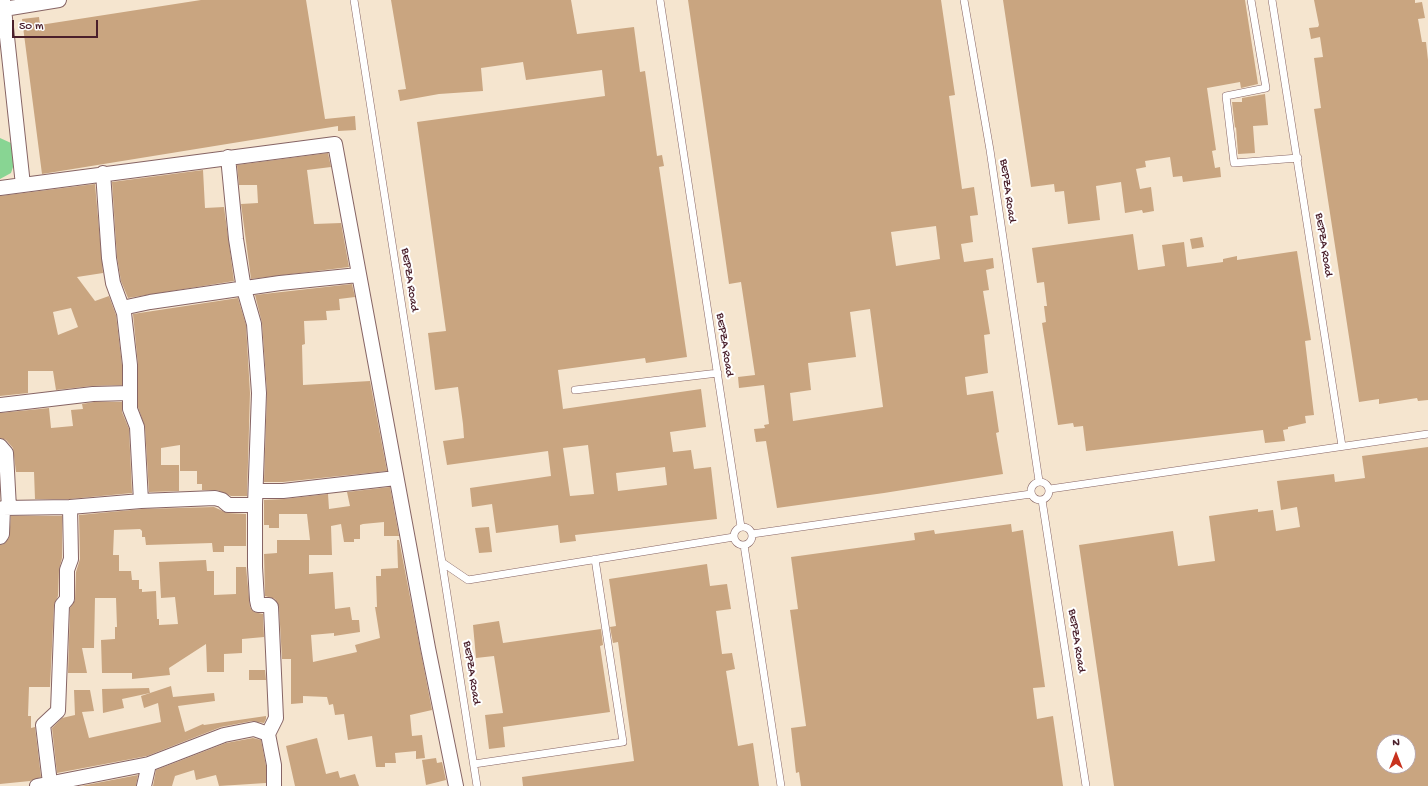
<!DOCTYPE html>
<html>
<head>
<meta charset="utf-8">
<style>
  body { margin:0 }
  #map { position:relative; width:1428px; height:786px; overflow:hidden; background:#f5e5cf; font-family:"Gochi Hand",sans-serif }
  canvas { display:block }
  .north { position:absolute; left:1376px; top:734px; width:40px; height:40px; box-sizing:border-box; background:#fff; border:1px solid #b7a5aa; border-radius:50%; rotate:0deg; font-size:11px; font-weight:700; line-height:16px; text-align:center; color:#4a1f2b }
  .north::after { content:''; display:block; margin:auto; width:14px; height:18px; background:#c8321e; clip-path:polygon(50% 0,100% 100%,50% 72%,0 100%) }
  .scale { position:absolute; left:12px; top:20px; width:86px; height:18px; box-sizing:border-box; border:2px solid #4a1f2b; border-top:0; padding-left:5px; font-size:12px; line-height:14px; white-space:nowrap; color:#4a1f2b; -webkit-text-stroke:3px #fff; paint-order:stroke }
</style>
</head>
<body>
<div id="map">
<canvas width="1428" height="786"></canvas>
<div class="north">N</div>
<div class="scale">50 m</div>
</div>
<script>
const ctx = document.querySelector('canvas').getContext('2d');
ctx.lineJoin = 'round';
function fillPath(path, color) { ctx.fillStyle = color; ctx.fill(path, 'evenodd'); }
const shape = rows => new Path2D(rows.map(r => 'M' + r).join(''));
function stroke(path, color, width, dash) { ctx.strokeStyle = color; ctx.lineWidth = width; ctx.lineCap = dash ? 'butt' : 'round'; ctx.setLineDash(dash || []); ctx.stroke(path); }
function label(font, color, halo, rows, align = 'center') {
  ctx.font = font + ' "Gochi Hand",sans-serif'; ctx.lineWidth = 4; ctx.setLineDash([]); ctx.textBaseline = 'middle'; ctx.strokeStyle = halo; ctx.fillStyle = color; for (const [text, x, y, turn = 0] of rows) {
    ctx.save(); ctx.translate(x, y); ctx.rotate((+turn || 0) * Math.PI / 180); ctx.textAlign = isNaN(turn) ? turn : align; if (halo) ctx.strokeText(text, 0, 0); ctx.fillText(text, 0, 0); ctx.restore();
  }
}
fillPath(shape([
  [0,138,11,143,14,149,13,167,11,173,0,179]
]), '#88d593');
fillPath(shape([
  [201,0,306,0,325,119,355,116,356,130,338,131,338,126,42,174,22,19,39,17,40,25],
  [391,0,571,0,577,34,634,27,640,72,645,71,657,156,662,155,664,166,659,167,687,357,646,363,645,358,558,370,563,409,701,389,706,427,670,432,673,452,691,450,694,469,711,467,717,519,575,535,576,541,560,543,558,525,496,533,492,504,472,507,470,488,551,476,548,451,447,465,443,441,464,438,463,424,458,387,435,390,428,333,446,331,417,122,605,96,602,70,526,80,523,62,481,68,483,91,439,94,400,101,398,90,406,89],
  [588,445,594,494,570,496,563,448],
  [665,467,667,485,618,491,616,473],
  [688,0,941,0,955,95,949,96,962,189,974,187,978,215,970,216,973,242,961,244,964,262,993,258,994,268,986,270,989,290,983,291,990,334,984,335,988,373,965,377,967,395,993,391,999,432,996,433,1003,474,884,493,777,508,766,441,756,442,754,429,765,428,764,425,769,424,764,385,739,388,738,377,755,375,741,282,729,284],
  [936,226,940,259,896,266,891,232],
  [870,309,883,407,793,421,790,393,811,390,808,363,856,357,850,312],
  [1003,0,1245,0,1258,84,1241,88,1240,82,1207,88,1216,150,1212,151,1215,168,1220,167,1221,177,1183,182,1182,176,1173,177,1170,157,1145,161,1146,167,1136,169,1140,189,1151,187,1154,211,1143,213,1142,210,1125,213,1121,182,1096,186,1100,220,1068,224,1064,191,1055,192,1054,184,1031,187],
  [1314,0,1415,0,1415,3,1422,2,1425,18,1418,19,1422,42,1426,42,1428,60,1428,400,1418,401,1417,398,1379,404,1379,399,1359,402,1314,109,1321,108,1314,58,1323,57,1320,37,1311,39,1309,28,1318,27,1319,25],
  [1265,94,1268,125,1253,126,1255,153,1238,154,1236,127,1235,128,1232,102,1242,102,1242,98],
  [328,153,331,167,307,170,314,224,341,223,349,267,251,279,241,204,258,203,257,185,239,185,237,165],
  [203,170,205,208,224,207,234,281,128,298,121,281,117,257,112,182],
  [95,184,103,273,77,277,95,301,109,296,116,315,122,365,122,385,92,386,56,390,53,371,28,371,28,393,0,396,0,196],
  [71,308,78,327,58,335,53,312],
  [1133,234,1138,270,1165,266,1162,245,1184,242,1187,267,1223,262,1223,259,1237,256,1237,260,1297,251,1311,340,1305,341,1314,415,1305,416,1306,423,1288,427,1288,429,1283,430,1285,441,1265,443,1263,430,1086,451,1083,426,1074,427,1073,423,1058,425,1042,323,1046,322,1044,306,1047,306,1044,282,1037,283,1032,248],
  [1202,237,1204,247,1192,249,1190,239],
  [352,284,355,297,339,299,340,310,326,311,327,320,304,321,305,344,302,345,303,385,370,381,387,471,283,482,264,482,267,392,262,323,255,295],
  [238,298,246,325,250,393,247,496,231,496,217,490,202,490,202,484,197,484,197,471,180,471,180,445,161,448,161,465,179,465,179,491,149,492,145,427,138,407,138,365,133,314],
  [94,402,122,402,122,412,129,429,132,493,70,499,35,499,34,472,16,472,13,448,6,440,0,438,0,413,49,408,51,428,73,426,71,410,83,409,82,404],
  [1428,447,1428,786,1114,786,1079,545,1173,531,1178,566,1215,561,1209,516,1258,509,1258,512,1273,510,1276,531,1300,527,1297,507,1281,510,1277,481,1334,474,1335,482,1365,478,1362,456],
  [1384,742,1408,742,1408,766,1384,766],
  [390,487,399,536,384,536,384,522,363,524,360,525,360,539,354,539,354,542,344,542,341,524,331,526,332,555,309,555,309,574,333,572,335,609,350,607,352,620,359,620,360,632,334,636,334,633,311,635,313,662,357,652,355,645,380,638,375,607,377,607,376,576,381,576,381,569,398,568,397,540,399,540,432,710,410,715,412,736,422,735,425,758,416,759,416,751,395,753,396,763,385,763,385,767,376,767,372,736,348,740,344,714,335,715,333,704,329,705,327,697,303,696,303,703,291,704,291,659,282,659,279,607,275,599,265,596,264,554,277,553,277,540,310,540,307,514,279,514,279,528,269,528,269,525,264,525,264,500,284,499,328,494,329,509,350,506,347,492],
  [214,507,227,513,246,514,246,546,224,546,224,552,213,552,212,543,146,545,145,537,142,537,142,531,140,529,114,530,113,555,119,555,119,571,131,571,132,580,139,580,139,589,142,589,142,592,156,591,157,619,159,619,159,625,178,624,175,597,161,598,159,562,206,560,207,571,214,571,214,595,236,594,236,567,246,567,250,607,254,612,263,614,264,637,242,639,242,653,224,654,224,672,207,672,206,644,169,668,170,675,132,679,132,673,102,673,101,640,115,639,115,627,117,627,116,598,95,598,94,648,82,648,87,673,68,673,70,608,75,600,76,572,80,559,79,515,142,509],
  [11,516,62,516,62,558,59,570,58,596,54,605,50,687,29,687,28,716,31,716,31,728,35,727,41,777,30,781,0,784,0,545,4,544,9,538],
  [1011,524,1012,532,1023,530,1045,687,1033,688,1037,719,1053,716,1063,786,801,786,799,772,796,773,791,728,806,726,790,610,798,609,791,557,915,540,914,533,934,530,935,534],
  [489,527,492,552,479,553,475,528],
  [707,564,710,586,727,584,731,609,716,611,722,654,732,653,735,669,726,671,738,746,753,743,759,786,523,786,522,777,634,761,618,642,613,643,610,627,616,626,609,579],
  [499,621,503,643,601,629,603,645,600,646,610,712,503,727,505,747,489,749,485,715,503,713,494,656,476,658,473,625],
  [249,670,265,670,266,680,249,680],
  [171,686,173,697,214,693,215,701,178,706,185,732,203,724,204,725,266,716,266,719,264,723,252,721,221,727,147,756,57,773,52,728,62,718,75,715,74,690,90,690,94,711,82,712,89,738,161,722,158,703,144,708,141,696],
  [149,688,150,693,122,699,124,708,103,713,102,689],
  [253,738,261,740,266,766,266,783,219,786,216,775,196,780,194,770,175,776,172,786,153,786,156,770,226,743],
  [317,738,326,774,338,771,340,778,355,774,359,786,295,786,286,746],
  [436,758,437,763,442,762,446,780,426,785,422,760],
  [138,775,136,786,81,786]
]), '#c9a580');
const service = shape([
  [354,0,477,786],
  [660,0,741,527],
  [964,0,990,150,1039,481],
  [1251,0,1266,88,1226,96,1234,163,1298,158],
  [1272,0,1342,446],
  [575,390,718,373],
  '1031 491a9 9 0 1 1 18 0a9 9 0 1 1-18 0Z',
  [1050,489,1428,434],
  [1042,500,1086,786],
  '734 536a9 9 0 1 1 18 0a9 9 0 1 1-18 0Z',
  [752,534,1031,494],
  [744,545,781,786],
  [443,563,468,580,734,537],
  [474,764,623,742,595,559]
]);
const minor = shape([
  [3,1,4,9,59,0],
  [4,9,23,185,335,144,428,648,456,786],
  [228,157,236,239,244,289,254,324,259,393,255,505],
  [103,173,109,258,113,283,124,313,130,365,130,409,137,427,141,501,215,498,222,500,228,505,255,505,255,567,257,600,258,605,269,605,271,607,276,718,268,734],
  [0,188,23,185],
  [122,308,150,302,280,283,358,275],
  [0,405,93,394,130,393],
  [0,446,6,453,9,508],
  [256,491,283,491,396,478],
  [0,537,2,534,3,508,70,507],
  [50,783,43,725,58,711,62,605,67,599,67,570,71,559,70,507,141,501],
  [37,786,149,764,224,735,254,729,268,734,274,765,274,786],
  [144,786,149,764]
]);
stroke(service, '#866464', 8);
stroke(minor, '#866464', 16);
stroke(service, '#fff', 7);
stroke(minor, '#fff', 14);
label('12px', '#4a1f2b', '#fff', [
  ["BEPZA Road",1007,191,82],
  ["BEPZA Road",1323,245,81],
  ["BEPZA Road",409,280,81],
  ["BEPZA Road",724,345,81],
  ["BEPZA Road",1076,641,81],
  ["BEPZA Road",471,673,81]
]);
</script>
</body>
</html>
